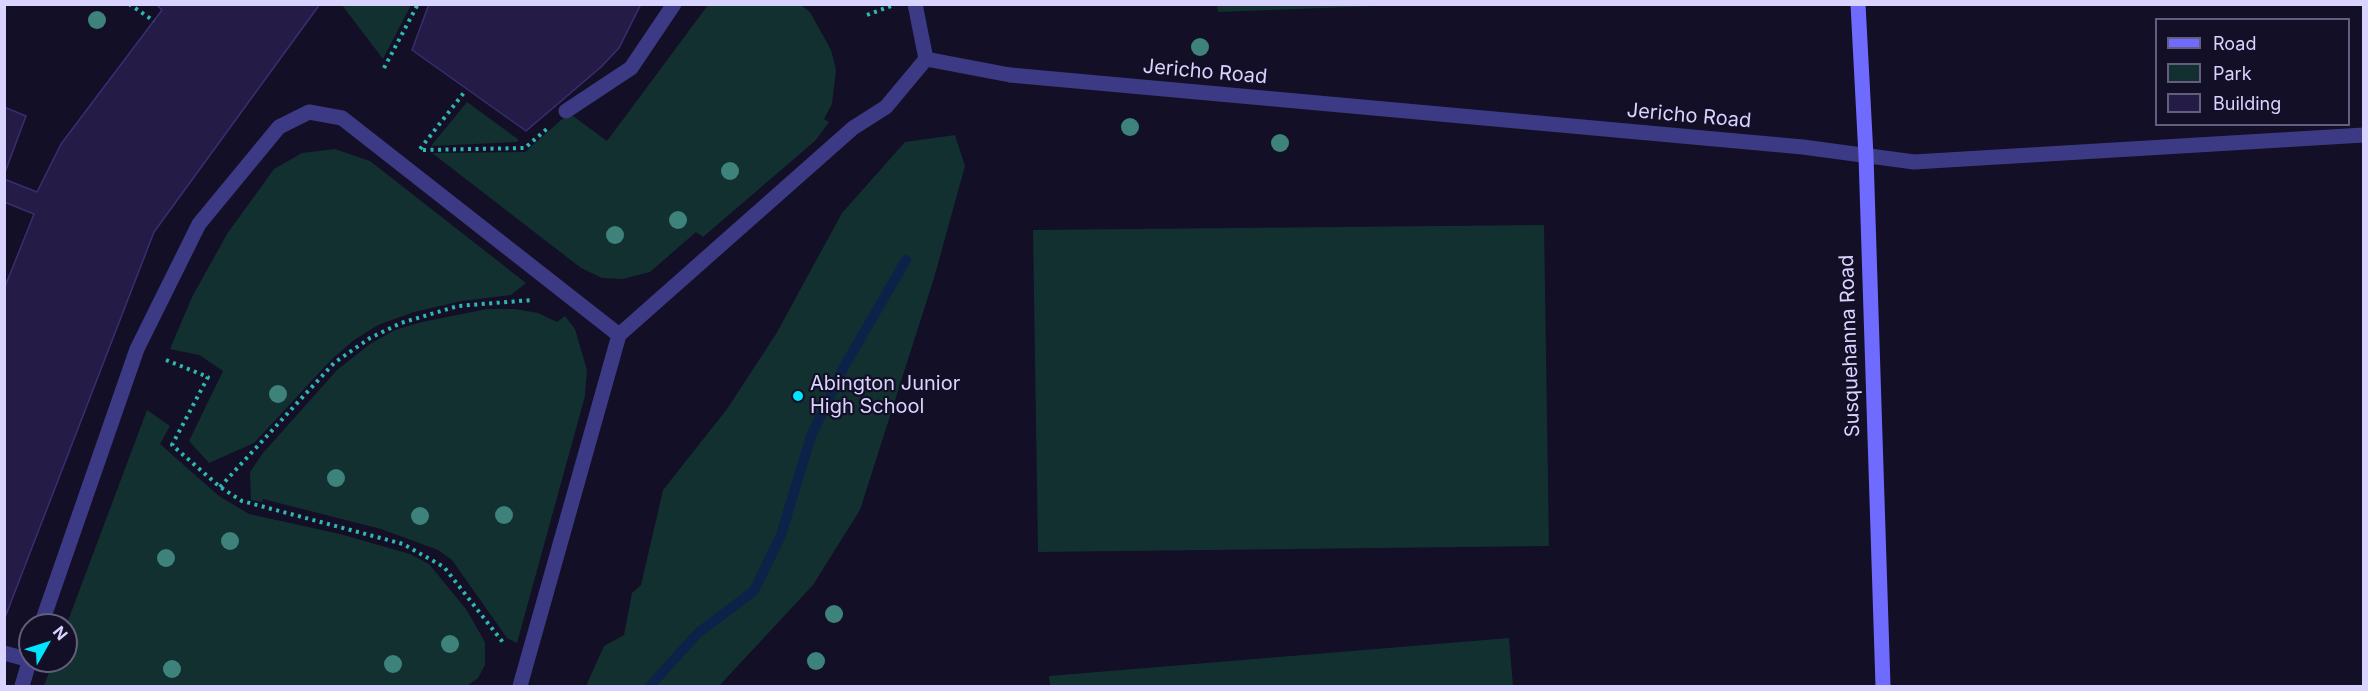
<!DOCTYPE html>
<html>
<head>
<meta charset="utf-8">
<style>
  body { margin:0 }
  #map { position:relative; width:2368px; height:691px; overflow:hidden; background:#130f26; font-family:Inter,sans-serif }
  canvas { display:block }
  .frame { position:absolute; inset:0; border:6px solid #d9d4ff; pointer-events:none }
  .legend { position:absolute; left:2155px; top:18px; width:195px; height:108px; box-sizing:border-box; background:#130f26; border:2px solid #625e7d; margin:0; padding:8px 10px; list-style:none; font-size:18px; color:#d9d4ff }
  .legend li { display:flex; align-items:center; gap:12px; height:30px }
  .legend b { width:30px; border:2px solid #625e7d }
  .north { position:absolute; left:18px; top:613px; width:60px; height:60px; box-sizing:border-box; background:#130f26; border:2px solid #625e7d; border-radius:50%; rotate:51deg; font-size:16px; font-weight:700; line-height:24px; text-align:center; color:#d9d4ff }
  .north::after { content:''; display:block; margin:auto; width:21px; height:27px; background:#00e5ff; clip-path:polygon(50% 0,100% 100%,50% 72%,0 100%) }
</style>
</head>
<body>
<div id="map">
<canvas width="2368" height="691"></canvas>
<div class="frame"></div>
<ul class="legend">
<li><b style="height:8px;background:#6f6bff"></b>Road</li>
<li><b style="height:16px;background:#12302f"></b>Park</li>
<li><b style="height:16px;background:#241b47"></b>Building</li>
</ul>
<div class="north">N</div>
</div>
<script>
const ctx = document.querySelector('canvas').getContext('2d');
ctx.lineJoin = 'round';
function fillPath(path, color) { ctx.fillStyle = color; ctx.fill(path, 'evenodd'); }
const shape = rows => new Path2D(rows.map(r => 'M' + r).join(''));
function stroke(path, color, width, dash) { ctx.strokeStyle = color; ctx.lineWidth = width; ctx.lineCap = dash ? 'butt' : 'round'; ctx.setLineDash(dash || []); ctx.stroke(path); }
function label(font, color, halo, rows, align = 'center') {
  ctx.font = font + ' Inter,sans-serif'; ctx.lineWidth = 4.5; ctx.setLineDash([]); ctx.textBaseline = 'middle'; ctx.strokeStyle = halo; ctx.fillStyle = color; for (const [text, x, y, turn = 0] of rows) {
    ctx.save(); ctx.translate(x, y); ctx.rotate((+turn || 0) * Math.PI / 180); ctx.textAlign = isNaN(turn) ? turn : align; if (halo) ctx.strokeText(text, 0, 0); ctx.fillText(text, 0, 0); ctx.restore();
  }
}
fillPath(shape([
  [342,5,411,5,383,59],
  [708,5,801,5,810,12,831,50,836,70,832,104,824,119,829,122,816,140,703,237,696,232,650,272,623,279,602,278,581,268,432,153,525,152,569,113,607,141],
  [1217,5,1217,4,1402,5,1218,12],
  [467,102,519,140,517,142,431,146],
  [955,135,965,166,934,278,860,510,813,585,719,686,586,686,604,646,624,635,632,593,641,585,663,490,727,409,776,334,842,213,905,142],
  [335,149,370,161,526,283,511,295,462,301,414,312,378,325,354,340,331,360,254,443,209,463,189,441,223,371,199,355,170,349,192,297,227,234,274,169,302,153],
  [1544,225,1549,546,1038,552,1033,230],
  [487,309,515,309,538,313,557,322,565,316,575,329,587,370,585,396,517,643,507,638,452,560,438,550,381,529,263,499,262,502,251,500,250,472,263,453,337,370,370,344,395,330,422,322],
  [147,410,170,426,160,444,219,496,249,514,340,534,410,554,429,564,466,609,485,642,485,665,478,678,467,686,44,686,53,661,66,661,66,626],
  [1509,638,1513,686,1050,686,1049,676]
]), '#12302f');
stroke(shape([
  [650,686,698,633,754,591,781,535,811,436,845,365,906,260]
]), '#0c2248', 10);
const building = shape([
  [156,4,320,4,154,232,4,620,4,289,34,214,4,202,4,179,37,192,61,144,162,10,156,4],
  [429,4,641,4,619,48,601,67,526,131,412,50,429,4],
  [4,107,26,116,4,175,4,107]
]);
fillPath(building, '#241b47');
stroke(building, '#3b2d73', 1.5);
stroke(shape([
  [129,4,154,21],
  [867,15,891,6],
  [384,68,418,4],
  [420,149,466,90],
  [423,150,525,148,549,127],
  [166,360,208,377,172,445,220,487,242,501,403,544,444,567,505,645],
  [220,487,334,363,370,338,401,323,458,306,532,300]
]), '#2fb8b0', 4, [3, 4.5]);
stroke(shape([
  [915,4,926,59,1010,75],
  [566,111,631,68,674,4],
  [41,625,137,349,199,224,279,127,309,112,342,118,619,335],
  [4,653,30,660],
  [22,686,30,659],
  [520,686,619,335,853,128,886,107,926,59]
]), '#3d3a85', 15);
stroke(shape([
  [1010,75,1803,147,1914,162,2364,135]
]), '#3d3a85', 15);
stroke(shape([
  [1858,4,1866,156,1883,686]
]), '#6f6bff', 15);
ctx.fillStyle = '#3d827b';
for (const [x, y] of [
  [97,20],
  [1200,47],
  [1130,127],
  [1280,143],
  [730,171],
  [678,220],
  [615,235],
  [278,394],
  [336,478],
  [504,515],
  [420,516],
  [230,541],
  [166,558],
  [834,614],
  [450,644],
  [816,661],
  [393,664],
  [172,669]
]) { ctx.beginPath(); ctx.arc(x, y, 9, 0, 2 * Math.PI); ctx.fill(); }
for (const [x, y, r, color] of [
  [798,396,6,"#00e5ff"]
]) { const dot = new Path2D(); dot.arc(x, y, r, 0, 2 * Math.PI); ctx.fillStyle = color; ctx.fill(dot); stroke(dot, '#130f26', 2); }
label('20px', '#d9d4ff', '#130f26', [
  ["Jericho Road",1205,72,5],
  ["Jericho Road",1689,116,5],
  ["Susquehanna Road",1850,346,-92]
]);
label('20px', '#d9d4ff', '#130f26', [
  ["Abington Junior",810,384],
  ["High School",810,407]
], 'left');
</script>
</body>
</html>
